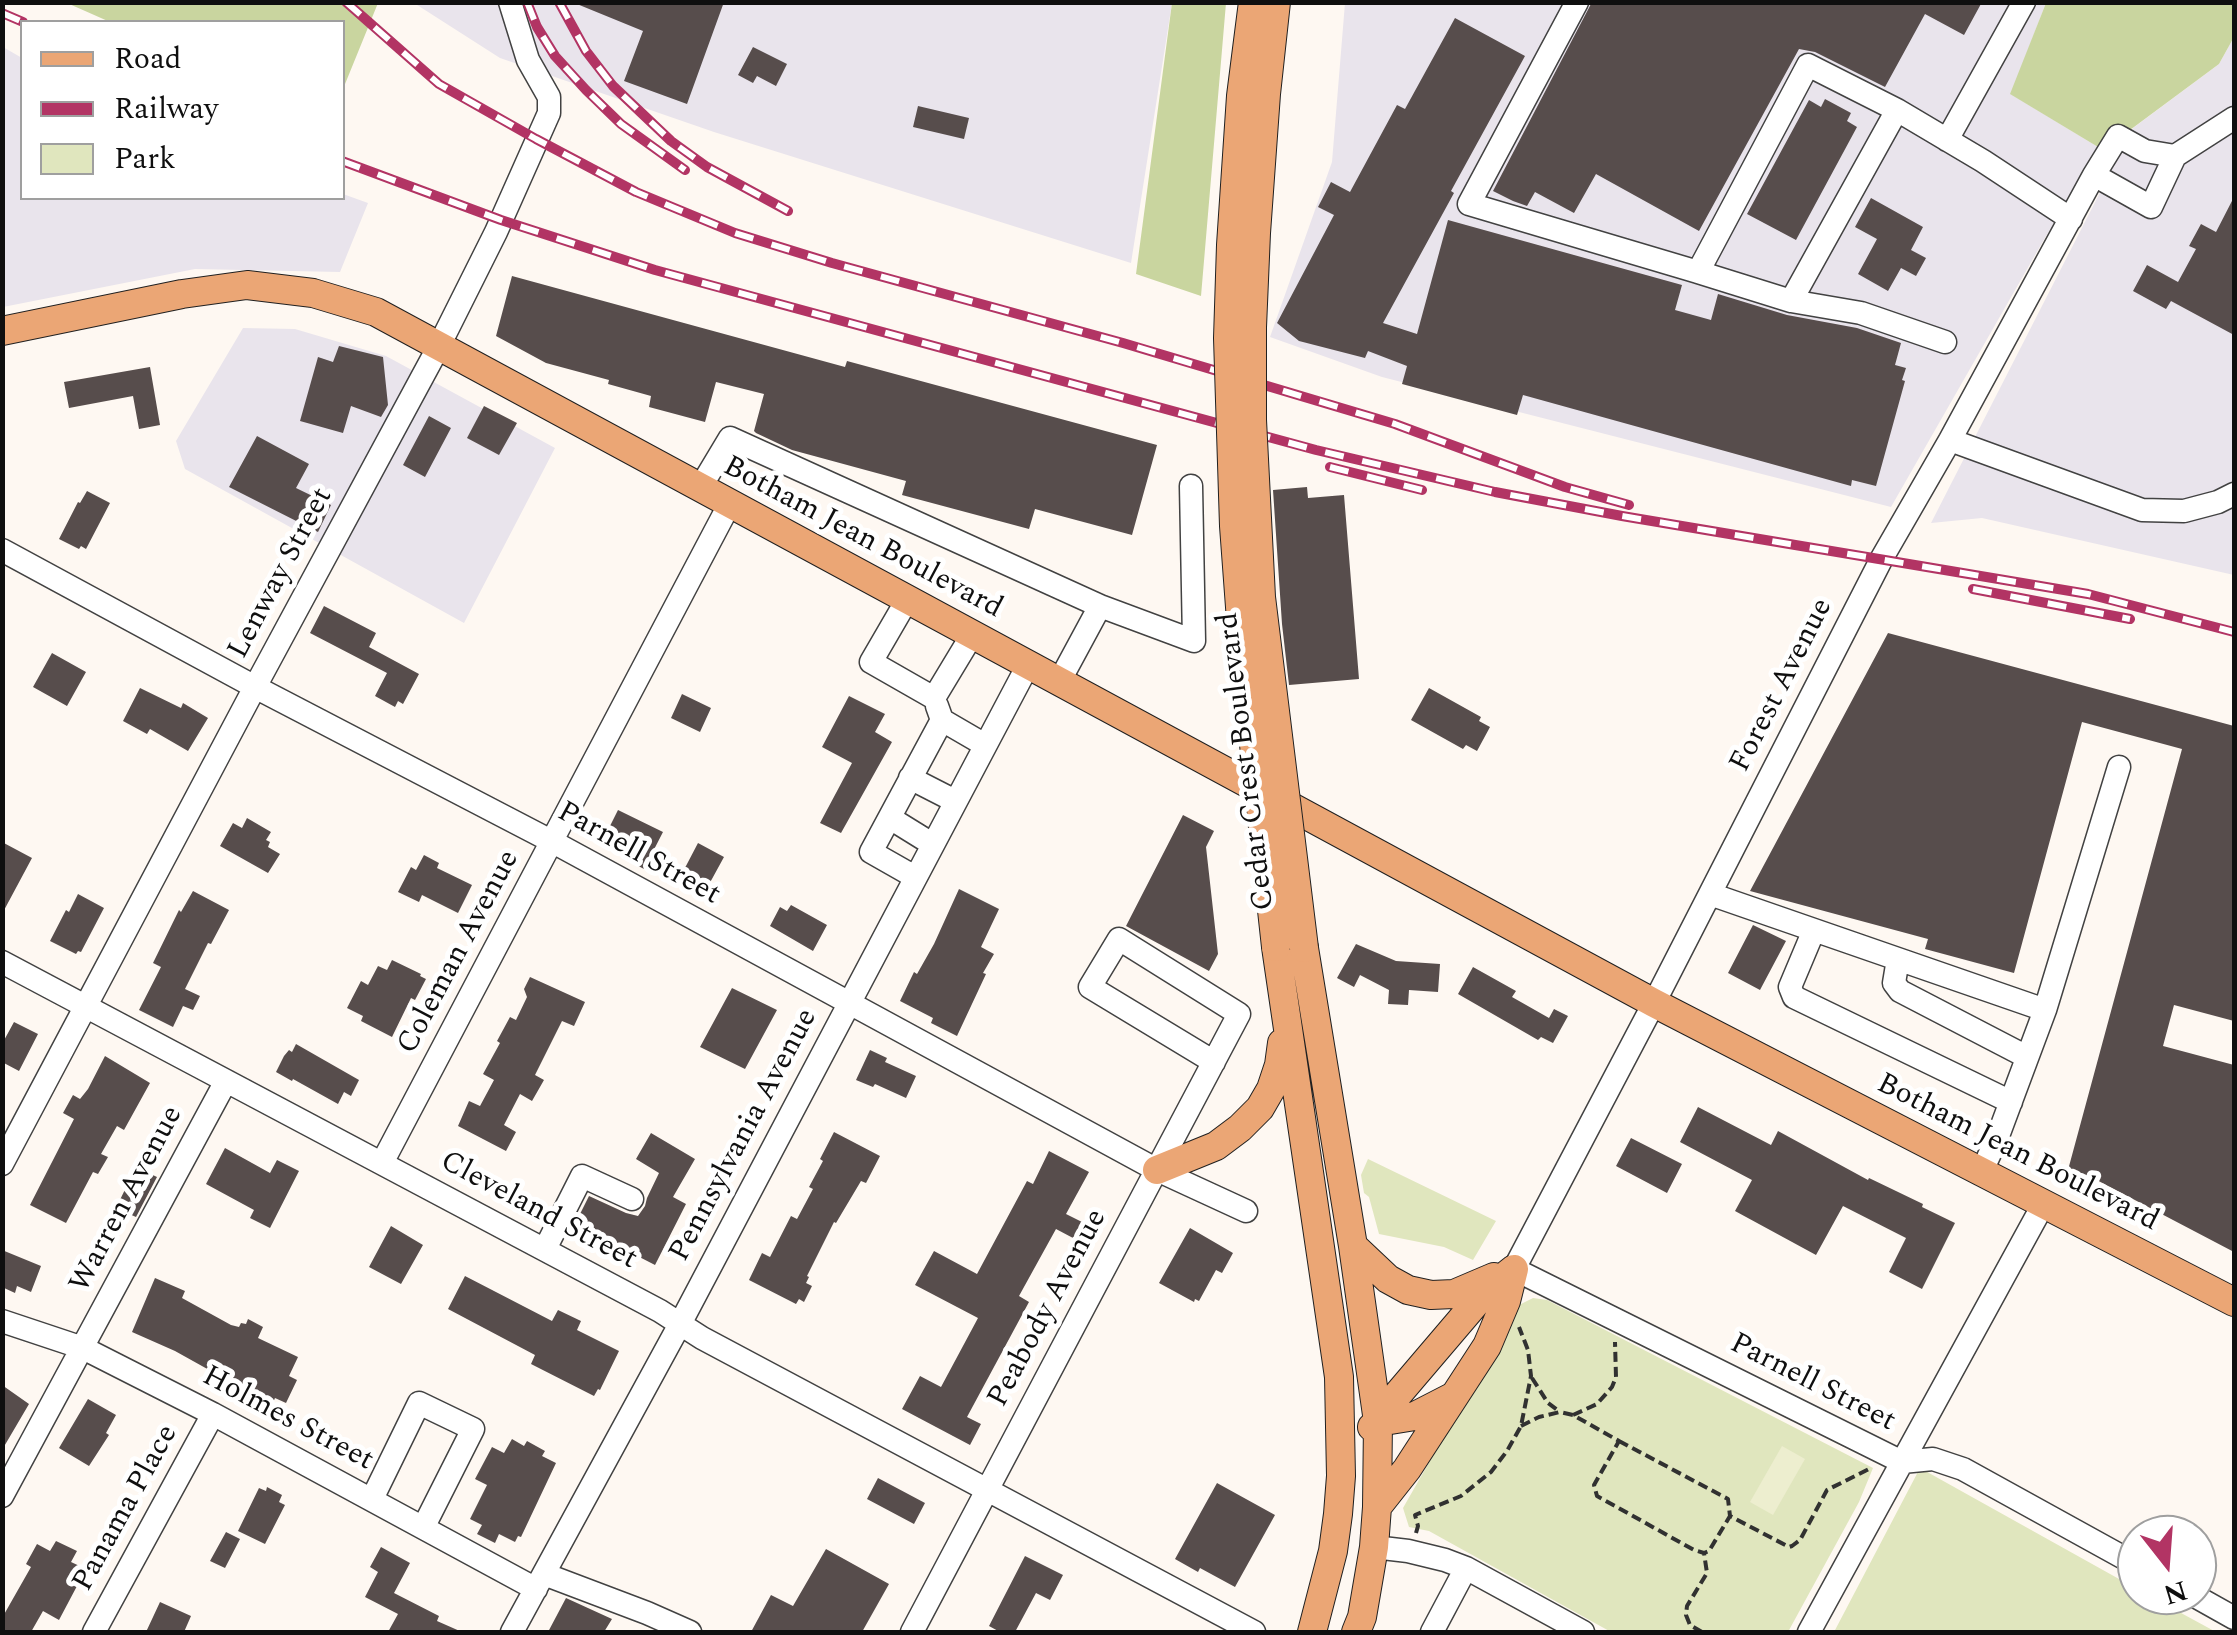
<!DOCTYPE html>
<html>
<head>
<meta charset="utf-8">
<style>
  body { margin:0 }
  #map { position:relative; width:2237px; height:1635px; overflow:hidden; background:#fef8f2; font-family:Spectral,serif }
  canvas { display:block }
  .frame { position:absolute; inset:0; border:5px solid #0f0f0f; pointer-events:none }
  .legend { position:absolute; left:20px; top:20px; width:325px; height:180px; box-sizing:border-box; background:#fff; border:2px solid #9f9f9f; margin:0; padding:12px 18px; list-style:none; font-size:30px; color:#0f0f0f }
  .legend li { display:flex; align-items:center; gap:20px; height:50px }
  .legend b { width:50px; border:2px solid #9f9f9f }
  .north { position:absolute; left:2117px; top:1515px; width:100px; height:100px; box-sizing:border-box; background:#fff; border:2px solid #9f9f9f; border-radius:50%; rotate:163deg; font-size:28px; font-weight:700; line-height:40px; text-align:center; color:#0f0f0f }
  .north::after { content:''; display:block; margin:auto; width:35px; height:45px; background:#b23464; clip-path:polygon(50% 0,100% 100%,50% 72%,0 100%) }
</style>
</head>
<body>
<div id="map">
<canvas width="2237" height="1635"></canvas>
<div class="frame"></div>
<ul class="legend">
<li><b style="height:12px;background:#eba675"></b>Road</li>
<li><b style="height:12px;background:#b23464"></b>Railway</li>
<li><b style="height:28px;background:#e0e6be"></b>Park</li>
</ul>
<div class="north">N</div>
</div>
<script>
const ctx = document.querySelector('canvas').getContext('2d');
ctx.lineJoin = 'round';
function fillPath(path, color) { ctx.fillStyle = color; ctx.fill(path, 'evenodd'); }
const shape = rows => new Path2D(rows.map(r => 'M' + r).join(''));
function stroke(path, color, width, dash) { ctx.strokeStyle = color; ctx.lineWidth = width; ctx.lineCap = dash ? 'butt' : 'round'; ctx.setLineDash(dash || []); ctx.stroke(path); }
function label(font, color, halo, rows, align = 'center') {
  ctx.font = font + ' Spectral,serif'; ctx.lineWidth = 10; ctx.setLineDash([]); ctx.textBaseline = 'middle'; ctx.strokeStyle = halo; ctx.fillStyle = color; for (const [text, x, y, turn = 0] of rows) {
    ctx.save(); ctx.translate(x, y); ctx.rotate((+turn || 0) * Math.PI / 180); ctx.textAlign = isNaN(turn) ? turn : align; if (halo) ctx.strokeText(text, 0, 0); ctx.fillText(text, 0, 0); ctx.restore();
  }
}
fillPath(shape([
  [414,3,1172,3,1131,263,714,132,500,58],
  [1345,3,2046,3,2011,94,2103,150,2046,236,1891,507,1382,377,1270,337,1332,162],
  [2234,37,2234,575,1982,518,1931,523,2133,128,2219,64],
  [3,47,22,58,22,198,342,198,343,194,368,203,340,272,195,269,3,307],
  [243,328,295,329,386,356,555,448,464,623,185,469,176,441]
]), '#e9e4ec');
fillPath(shape([
  [1368,1159,1496,1221,1473,1260,1444,1247,1379,1234,1369,1197,1364,1193,1361,1175],
  [1533,1298,1547,1300,1873,1468,1859,1502,1788,1632,1611,1632,1429,1531,1409,1527,1403,1508,1519,1305],
  [1920,1468,2137,1589,2137,1595,2148,1595,2216,1632,1834,1632]
]), '#e0e6be');
fillPath(shape([
  [67,3,378,2,378,3,343,89,342,22,110,22],
  [1172,3,1226,3,1201,296,1136,274],
  [2046,3,2234,3,2234,37,2219,64,2103,150,2010,94]
]), '#c9d59f');
fillPath(shape([
  [1782,1446,1805,1459,1773,1515,1750,1502]
]), '#edeecf');
fillPath(shape([
  [572,2,724,2,687,104,624,81,643,31],
  [1592,2,1982,2,1964,35,1925,14,1885,87,1815,52,1799,49,1699,231,1596,174,1574,213,1535,192,1527,206,1513,201,1493,191],
  [1455,18,1525,56,1451,191,1454,193,1383,323,1417,334,1448,220,1682,285,1675,310,1711,320,1718,294,1787,315,1857,328,1901,343,1895,365,1906,368,1902,380,1905,381,1876,486,1852,480,1851,486,1523,395,1517,415,1402,384,1407,366,1368,351,1365,358,1299,341,1277,323,1334,215,1318,207,1331,182,1350,192,1397,105,1405,109],
  [753,47,787,64,776,86,757,76,753,83,738,75],
  [1825,99,1851,113,1847,121,1857,127,1796,240,1747,214,1809,100,1821,107],
  [918,106,969,118,964,139,913,127],
  [2234,197,2234,335,2171,301,2166,309,2133,291,2147,265,2178,282,2196,249,2189,246,2201,224,2216,232],
  [1871,198,1923,227,1911,250,1926,258,1916,276,1901,268,1888,291,1858,274,1877,239,1855,227],
  [512,276,845,367,847,361,1157,445,1132,535,1035,509,1029,529,902,495,906,481,792,450,756,433,754,431,764,394,716,382,705,422,649,407,651,396,608,384,609,380,546,363,496,336],
  [339,346,383,357,388,405,381,417,351,406,343,433,300,421,318,357,333,362],
  [150,367,160,425,139,429,133,396,69,408,64,382],
  [484,406,517,423,499,455,467,438],
  [429,416,451,428,425,477,403,465],
  [257,436,309,464,296,488,331,505,318,532,229,487],
  [1307,487,1308,498,1344,495,1359,679,1289,685,1282,624,1273,490],
  [87,491,110,503,86,549,81,546,79,549,59,539,78,502,80,503],
  [324,606,376,633,369,647,419,674,403,704,398,701,395,707,375,696,387,673,310,633],
  [1888,633,2234,726,2234,1021,2174,1005,2163,1046,2234,1065,2234,1252,2091,1177,2068,1170,2182,749,2082,722,2014,973,1925,949,1928,939,1750,891],
  [52,653,86,672,67,706,33,687],
  [140,688,181,708,183,703,208,718,188,751,150,729,147,734,123,721],
  [1429,688,1481,717,1479,721,1490,727,1477,751,1466,745,1463,749,1411,720],
  [682,694,711,708,700,732,671,718],
  [849,696,885,714,875,732,892,742,841,833,820,823,852,763,822,747],
  [618,810,663,832,644,869,629,861,633,853,604,838],
  [1183,815,1214,831,1206,847,1218,954,1209,971,1126,926],
  [247,818,271,832,266,840,270,842,268,847,280,854,268,873,220,846,233,823,242,828],
  [2,842,32,858,2,914],
  [698,843,724,857,701,899,676,885],
  [424,855,439,863,437,868,472,885,458,913,422,895,419,902,398,892,411,867,416,870],
  [959,889,999,909,981,947,994,954,983,973,986,974,957,1036,931,1023,933,1018,900,1001,914,972,917,974,934,944],
  [193,891,229,910,211,944,208,943,185,989,200,996,193,1010,183,1006,173,1027,139,1010,161,967,153,963,179,910,181,912],
  [78,894,104,908,81,952,78,951,76,954,50,941,66,910,69,912],
  [791,905,827,925,813,951,770,926,780,907,787,911],
  [1753,925,1786,941,1760,990,1728,973],
  [1356,944,1396,961,1440,964,1438,992,1409,990,1408,1005,1388,1004,1389,990,1360,975,1354,987,1337,978],
  [392,960,421,974,420,976,426,979,415,1000,411,998,392,1037,361,1021,363,1016,347,1008,361,981,368,985,378,966,387,970],
  [1473,967,1516,991,1512,997,1549,1018,1554,1009,1568,1016,1553,1043,1541,1037,1538,1040,1458,994],
  [530,977,585,1002,574,1026,562,1021,535,1075,544,1080,532,1101,520,1094,504,1125,516,1132,506,1151,458,1126,469,1101,480,1106,494,1080,483,1074,500,1043,497,1041,510,1017,516,1020,527,997,524,989],
  [732,988,777,1010,745,1069,700,1047],
  [14,1022,38,1034,19,1071,2,1062,2,1044],
  [296,1044,359,1080,351,1096,344,1092,338,1104,293,1079,292,1081,276,1072,284,1056,289,1050,292,1052],
  [870,1050,887,1058,885,1062,916,1076,906,1098,875,1084,873,1087,856,1080],
  [105,1056,150,1083,124,1130,117,1126,101,1154,108,1157,98,1174,93,1172,66,1223,30,1205,74,1119,63,1113,73,1095,80,1099,88,1089],
  [1698,1107,1771,1145,1778,1131,1868,1180,1869,1178,1923,1204,1922,1207,1955,1223,1922,1289,1889,1272,1906,1238,1843,1206,1816,1255,1735,1211,1752,1180,1680,1142],
  [834,1132,880,1156,866,1183,861,1181,836,1223,834,1222,807,1276,809,1277,806,1283,812,1286,804,1302,799,1299,796,1304,749,1280,762,1253,770,1257,791,1216,797,1219,813,1189,809,1187,823,1161,820,1159],
  [651,1133,695,1159,673,1197,686,1204,655,1265,575,1224,589,1196,626,1213,638,1216,645,1206,647,1198,659,1173,636,1159],
  [1631,1138,1682,1164,1667,1193,1616,1166],
  [225,1148,270,1173,277,1160,299,1171,270,1228,250,1218,254,1210,206,1184],
  [1049,1151,1089,1172,1066,1214,1082,1222,1073,1238,1056,1229,1019,1296,1029,1302,967,1417,981,1424,970,1445,902,1409,920,1376,941,1387,978,1318,915,1285,934,1251,977,1274,1027,1181,1033,1184],
  [136,1167,157,1177,136,1217,116,1208],
  [391,1226,423,1245,401,1284,369,1267],
  [1190,1228,1233,1253,1222,1273,1216,1270,1199,1301,1195,1299,1194,1302,1159,1283],
  [2,1250,41,1266,31,1292,17,1286,15,1293,2,1287],
  [465,1276,552,1321,558,1310,581,1321,577,1330,619,1351,600,1390,598,1389,594,1396,531,1364,535,1355,448,1309],
  [155,1278,185,1291,182,1298,231,1325,239,1327,241,1323,246,1324,248,1319,263,1327,258,1338,298,1357,289,1376,297,1380,286,1403,275,1398,272,1405,175,1351,132,1332],
  [2,1385,29,1404,2,1450],
  [88,1399,116,1415,106,1433,109,1435,89,1466,59,1448],
  [512,1439,524,1446,527,1441,545,1451,542,1456,556,1463,521,1537,518,1536,515,1542,499,1534,495,1543,477,1534,482,1525,470,1519,487,1485,475,1479,492,1447,504,1453],
  [878,1478,925,1503,914,1524,867,1499],
  [1217,1483,1275,1515,1235,1587,1200,1568,1198,1572,1175,1559],
  [267,1487,282,1495,279,1502,285,1505,265,1544,238,1531,259,1488,266,1491],
  [226,1532,240,1539,225,1568,210,1561],
  [56,1541,77,1551,71,1562,86,1569,59,1620,43,1611,31,1632,2,1632,2,1618,31,1567,26,1564,37,1544,50,1551],
  [381,1547,410,1563,394,1593,439,1616,437,1621,462,1632,388,1632,398,1614,365,1597,378,1572,370,1567],
  [826,1549,889,1584,862,1632,751,1632,771,1595,793,1606],
  [1025,1556,1063,1575,1050,1600,1036,1593,1015,1632,1000,1632,989,1626],
  [566,1598,612,1619,604,1632,548,1632],
  [160,1602,191,1616,184,1632,146,1632]
]), '#574d4c');
const minor = shape([
  [1577,2,1469,204,1698,272],
  [1897,110,1808,65,1698,272,1791,301,1897,110,1983,161,2071,219],
  [1947,140,2024,2],
  [2094,175,2151,207,2175,156],
  [1791,301,1861,313,1945,342],
  [1950,440,2142,510,2184,511,2218,502,2234,494],
  [700,488,730,438,1100,606,1059,682],
  [2,550,255,687,553,842,1157,1170,1246,1211],
  [907,600,871,662,934,698,972,635],
  [1100,606,1194,641,1191,486],
  [937,706,942,720,985,745],
  [910,778,955,801],
  [890,818,932,844],
  [915,877,871,852,942,720],
  [1710,894,2045,1010],
  [1814,930,1790,987,1794,997,2011,1102],
  [1898,959,1894,983,1900,991,2027,1057],
  [2,962,660,1311,702,1338,1254,1632],
  [382,1163,729,505],
  [2,1164,255,687,439,346,496,232,549,113,549,97,528,60,510,2],
  [1981,1173,1998,1136,2045,1010,2119,767],
  [545,1249,582,1176,632,1199],
  [2,1321,83,1348,213,1414,536,1589],
  [2,1496,226,1081],
  [372,1499,419,1403,473,1429,424,1526],
  [1374,1547,1408,1551,1445,1560,1466,1568,1583,1632],
  [2137,1565,1963,1469,1933,1459,1902,1462,1514,1269,1654,1003,1882,558,1950,440,2094,175,2118,136,2145,151,2175,156,2234,118],
  [544,1574,647,1613,690,1632],
  [2193,1595,2234,1618],
  [94,1632,213,1414],
  [512,1632,680,1324,1028,665],
  [912,1632,1239,1014,1119,939,1090,987,1214,1062],
  [1432,1632,1466,1568],
  [1809,1632,2044,1203]
]);
const major = shape([
  [2,331,182,294,247,285,313,293,376,312,1654,1003,2234,1302],
  [1276,947,1339,1377,1341,1476,1338,1514,1333,1551,1312,1632],
  [1304,948,1353,1246,1378,1422,1377,1507,1374,1547,1362,1617,1356,1632],
  [1157,1170,1216,1146,1240,1128,1260,1108,1271,1089,1279,1065,1282,1043],
  [1353,1246,1388,1279,1408,1290,1431,1295,1454,1294,1494,1277],
  [1378,1422,1415,1416,1452,1397],
  [1372,1427,1378,1422,1393,1400,1485,1292,1514,1269],
  [1377,1507,1407,1469,1487,1346,1506,1301,1514,1269]
]);
stroke(minor, '#424242', 25);
stroke(major, '#202020', 30);
stroke(shape([
  [1532,1378,1548,1403,1560,1412],
  [1573,1415,1597,1404,1612,1387,1616,1377,1615,1342],
  [1521,1426,1539,1417,1560,1412,1573,1415,1619,1441,1594,1485,1597,1496,1694,1550,1704,1553,1709,1551,1730,1516,1789,1547,1792,1546,1800,1540,1827,1490,1869,1469],
  [1619,1441,1728,1499,1730,1516],
  [1416,1533,1418,1526,1415,1515,1461,1496,1491,1472,1507,1451,1521,1426,1531,1376,1528,1350,1519,1327],
  [1702,1632,1690,1625,1686,1615,1687,1606,1707,1573,1704,1553]
]), '#313131', 4, [10, 5]);
stroke(minor, '#fff', 22);
stroke(major, '#eba675', 28);
const rail = shape([
  [346,2,439,84,536,139,636,192,735,233,832,263,1123,343,1395,424,1565,487,1629,505],
  [527,2,537,27,555,56,586,90,621,124,685,170],
  [559,2,586,51,613,86,671,141,707,167,788,211],
  [2,13,23,22],
  [342,161,501,220,655,270,1316,450,1495,492,1622,516,2088,594,2234,632],
  [1330,467,1422,490],
  [1973,589,2130,619]
]);
stroke(rail, '#b23464', 10);
stroke(rail, '#fff', 6, [19]);
const majorBridge = shape([
  [1253,2,1241,96,1231,245,1228,338,1234,526,1242,634,1276,947],
  [1276,2,1266,94,1256,233,1252,327,1252,420,1261,597,1304,948]
]);
stroke(majorBridge, '#202020', 30, []);
stroke(majorBridge, '#eba675', 28);
label('30px', '#0f0f0f', '#fff', [
  ["Botham Jean Boulevard",862,539,28],
  ["Lenway Street",282,574,-62],
  ["Forest Avenue",1783,686,-63],
  ["Cedar Crest Boulevard",1248,761,-97],
  ["Parnell Street",638,855,29],
  ["Coleman Avenue",460,953,-62],
  ["Pennsylvania Avenue",745,1136,-62],
  ["Botham Jean Boulevard",2017,1154,27],
  ["Warren Avenue",128,1200,-62],
  ["Cleveland Street",538,1212,28],
  ["Peabody Avenue",1049,1309,-62],
  ["Parnell Street",1812,1384,27],
  ["Holmes Street",287,1420,28],
  ["Panama Place",127,1509,-61]
]);
</script>
</body>
</html>
